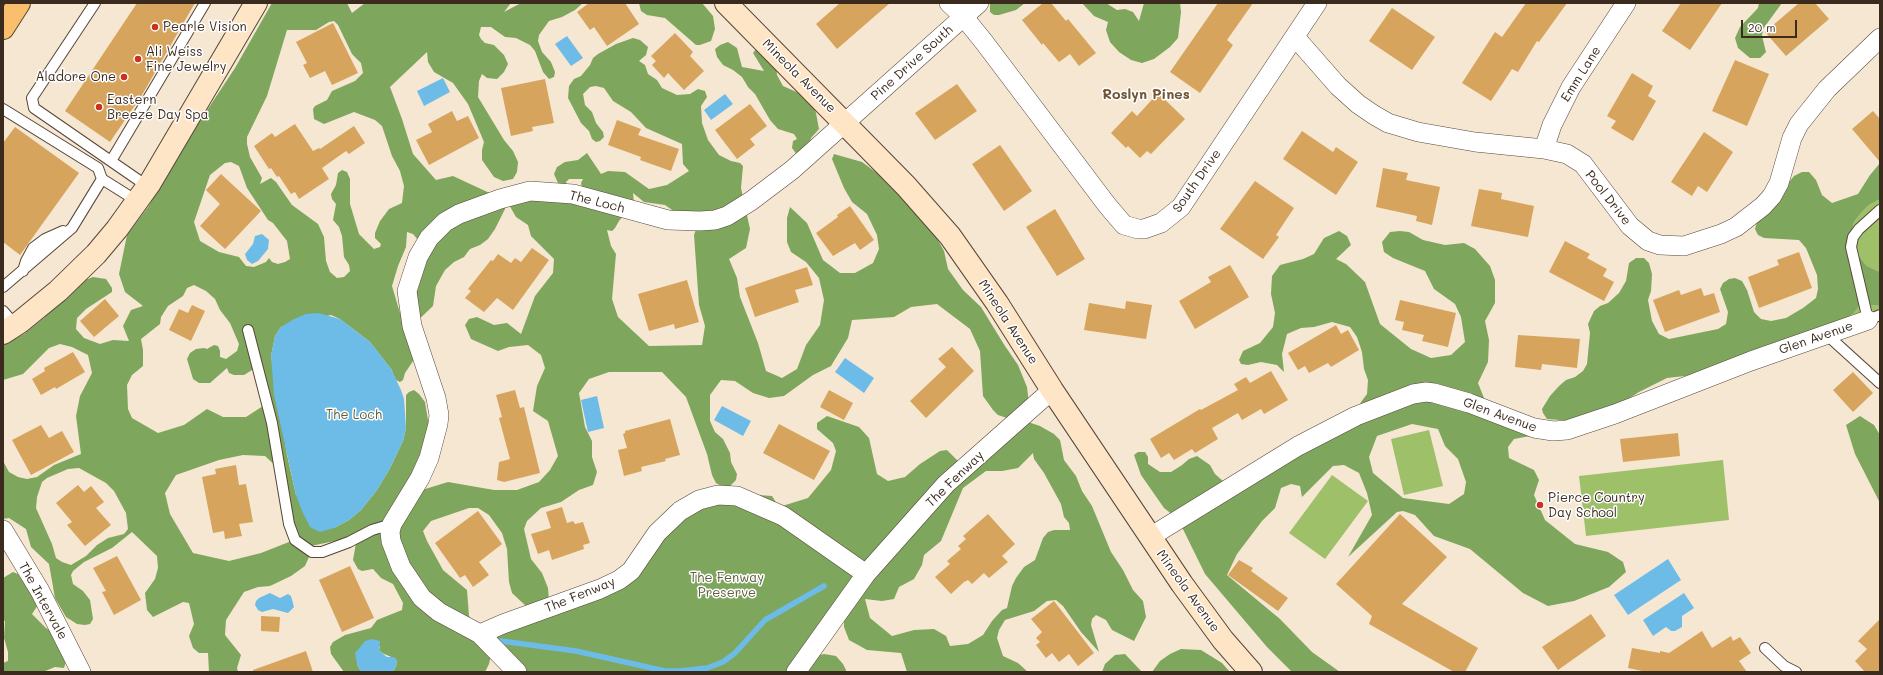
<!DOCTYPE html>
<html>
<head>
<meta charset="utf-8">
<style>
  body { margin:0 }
  #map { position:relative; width:1883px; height:675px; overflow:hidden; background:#f6e7d2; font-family:Mali,sans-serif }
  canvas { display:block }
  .frame { position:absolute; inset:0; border:4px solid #3b2a1e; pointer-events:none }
  .scale { position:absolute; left:1741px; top:20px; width:56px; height:18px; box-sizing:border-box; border:2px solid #3b2a1e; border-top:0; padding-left:5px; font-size:12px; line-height:14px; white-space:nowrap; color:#3b2a1e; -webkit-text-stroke:3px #fff; paint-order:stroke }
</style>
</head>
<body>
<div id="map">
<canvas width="1883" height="675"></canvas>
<div class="frame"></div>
<div class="scale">20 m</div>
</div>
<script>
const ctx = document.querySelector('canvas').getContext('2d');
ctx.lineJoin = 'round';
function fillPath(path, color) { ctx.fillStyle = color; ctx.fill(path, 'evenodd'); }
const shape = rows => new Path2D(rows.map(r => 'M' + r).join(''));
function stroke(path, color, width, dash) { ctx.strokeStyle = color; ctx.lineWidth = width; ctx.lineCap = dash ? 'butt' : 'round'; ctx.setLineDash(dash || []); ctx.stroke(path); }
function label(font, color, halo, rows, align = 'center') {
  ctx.font = font + ' Mali,sans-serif'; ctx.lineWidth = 3; ctx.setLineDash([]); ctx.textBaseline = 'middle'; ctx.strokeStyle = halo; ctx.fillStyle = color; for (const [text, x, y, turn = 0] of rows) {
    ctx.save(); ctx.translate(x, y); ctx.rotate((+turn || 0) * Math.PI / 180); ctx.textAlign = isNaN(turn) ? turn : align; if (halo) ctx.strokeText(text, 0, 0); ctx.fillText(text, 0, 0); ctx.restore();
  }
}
fillPath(shape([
  [1880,199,1880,272,1867,266,1862,260,1858,254,1852,231,1854,222,1861,213,1869,205],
  [1862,301,1871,305,1880,306,1880,315,1856,324,1853,314],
  [1429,430,1443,486,1404,495,1391,439],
  [1723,460,1729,520,1586,536,1579,476],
  [1332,475,1368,501,1325,559,1289,533]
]), '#9dc069');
fillPath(shape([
  [272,3,347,3,352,13,365,3,511,3,504,12,521,3,583,3,575,10,562,17,549,21,539,35,538,41,542,52,551,62,555,72,554,77,549,79,543,72,535,51,530,45,516,38,505,37,491,27,481,27,479,35,481,39,485,43,494,45,504,55,508,64,504,72,497,79,487,78,482,74,479,81,478,97,504,140,513,151,518,162,517,172,513,179,503,181,494,177,482,160,482,150,484,142,468,104,453,83,434,72,428,62,427,52,390,87,402,119,413,154,436,180,453,176,496,196,558,183,554,174,557,167,565,162,578,160,587,153,601,174,608,171,625,172,649,189,667,185,689,171,683,164,682,144,646,128,631,112,613,101,604,88,596,86,590,87,583,94,585,105,592,112,596,123,603,132,604,137,600,141,596,142,592,139,589,131,581,123,568,98,569,86,574,79,581,76,590,65,593,58,598,54,616,44,633,38,640,40,648,47,646,55,639,61,645,65,648,74,657,80,662,88,677,95,690,94,698,89,705,91,707,97,701,106,702,123,708,140,719,155,731,161,740,163,743,166,741,188,750,229,746,248,729,259,737,278,740,297,758,343,766,371,782,378,797,369,806,345,820,325,824,300,819,278,806,262,791,252,787,242,787,218,790,207,807,223,823,260,840,273,855,273,873,263,879,249,877,235,867,214,852,202,844,188,832,159,834,154,862,162,888,181,933,231,944,251,948,269,963,290,981,307,1005,346,1018,365,1027,387,1029,404,1025,421,1040,426,1054,434,1060,440,1064,460,1076,476,1082,491,1092,506,1111,552,1123,570,1133,590,1143,601,1146,617,1134,641,1112,630,1106,620,1096,615,1092,619,1091,625,1099,652,1081,632,1063,606,1056,600,1047,601,1034,611,1005,620,999,630,997,638,1003,656,1018,663,1028,672,907,672,901,653,867,650,849,640,844,627,844,617,807,658,824,654,836,656,843,664,846,670,846,672,517,672,491,655,489,664,485,672,393,672,397,664,396,659,382,653,379,650,380,646,357,664,361,672,344,672,331,654,330,647,333,642,345,635,371,628,377,620,402,610,403,603,393,584,381,578,373,569,362,571,358,569,353,560,356,543,344,539,311,546,306,549,309,557,305,566,291,576,270,586,258,587,244,592,226,620,225,635,241,655,237,668,238,672,209,672,208,653,199,653,193,648,189,636,194,624,189,603,183,602,153,617,147,610,145,593,155,579,158,568,157,556,132,532,112,548,84,562,73,571,71,575,73,584,83,591,90,600,93,619,90,624,85,625,77,624,66,617,55,598,49,564,31,547,26,529,9,518,3,519,3,461,9,472,18,477,27,479,37,477,54,465,81,454,76,416,80,396,92,373,88,355,72,347,60,344,49,348,23,374,3,380,3,345,24,334,44,318,56,303,80,282,93,277,106,279,112,288,112,292,86,309,77,318,76,329,84,338,100,344,113,340,129,341,123,326,131,310,143,306,125,292,119,274,127,235,148,207,188,139,235,68],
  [334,21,338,25,352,54,361,63,363,73,355,81,332,91,327,100,315,106,313,109,314,119,324,124,354,112,375,120,382,126,392,156,400,171,404,186,402,203,389,209,380,221,375,233,375,238,381,244,380,247,374,249,359,234,350,204,350,179,347,172,342,170,338,173,336,185,331,194,332,199,336,204,333,220,339,227,342,236,344,257,349,265,350,271,344,277,337,278,330,272,326,261,324,237,318,224,292,205,276,182,271,178,260,184,262,178,250,157,247,144,247,137,267,96,287,30,316,30,329,22],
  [231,162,239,166,247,188,268,220,273,223,287,241,290,259,285,262,278,264,272,262,269,258,266,262,254,267,246,266,239,257,219,252,200,241,194,222,210,175,225,163],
  [569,179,583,179,581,183,582,188,567,187,566,182],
  [633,193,644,202,665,205,675,212,699,221,694,235,699,305,705,326,702,345,649,346,618,317,612,299,616,254,611,246,607,230,612,231,615,228,619,221,634,203],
  [508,203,516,217,528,225,531,236,554,259,553,273,535,296,521,334,507,323,494,325,477,317,469,319,465,325,471,339,498,351,509,347,528,345,541,355,545,368,537,386,533,411,548,421,558,456,550,470,539,482,517,490,494,490,448,482,422,490,429,458,428,420,425,402,419,394,414,390,409,392,406,395,406,428,403,441,389,470,377,490,361,510,349,520,334,528,296,495,287,455,271,356,275,336,281,327,331,315,340,319,370,342,391,369,396,380,400,382,403,380,405,373,415,358,413,325,433,306,436,286,445,270,454,262,464,257,470,249,480,245,488,239,495,229],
  [407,232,413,234,419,241,411,323,400,313,392,286,398,266,406,247],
  [194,285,206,291,215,299,220,310,230,323,239,344,237,351,226,359,220,357,220,351,218,346,214,345,207,349,204,348,196,349,190,353,187,359,193,379,199,383,210,383,227,368,229,373,234,375,244,375,252,370,255,361,263,406,246,417,223,417,207,409,184,425,158,433,132,418,128,409,127,385,132,375,143,366,143,350,141,339,160,324,161,317,168,306,183,296,187,288],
  [937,304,970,329,980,351,983,396,993,410,998,415,1007,418,959,462,947,450,940,451,920,464,905,477,888,481,877,474,869,438,859,427,827,416,817,423,817,429,833,443,836,451,831,470,808,498,779,507,772,496,758,495,746,499,730,486,736,480,737,474,731,462,730,453,723,439,715,432,710,421,710,395,721,380,735,381,753,393,769,398,784,396,813,375,831,366,848,338,852,320,894,317,911,307],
  [609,372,662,372,686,397,707,454,712,475,716,483,721,486,657,533,600,589,549,601,548,588,542,573,531,559,524,529,527,521,541,508,561,502,579,490,593,485,597,472,592,457,592,441,585,427,579,393,589,379],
  [1033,453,1034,459,1044,473,1061,504,1064,517,1069,523,1070,530,1054,530,1048,532,1043,538,1035,560,1024,567,1016,578,1012,586,1007,608,1002,610,992,621,983,635,968,644,950,646,946,636,934,629,914,630,892,636,870,618,865,599,882,601,894,599,899,587,914,579,922,565,924,555,941,541,963,488,986,471,1002,471,1018,468],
  [243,455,265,456,280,470,294,540,261,553,229,561,193,553,170,514,165,493,176,475,219,460],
  [79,468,106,483,114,491,126,513,128,529,124,534,108,538,97,545,86,556,71,565,62,562,56,558,52,544,36,508,37,497,42,482,47,478,68,469],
  [469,508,478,508,489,515,502,533,507,549,509,582,512,593,527,607,504,614,481,634,469,616,467,590,443,570,427,541,423,531,431,521],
  [639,3,702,3,713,16,715,29,711,41,700,45,696,45,665,18,647,15,641,11],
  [990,3,1025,3,1016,10,999,15,994,15,990,12],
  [1082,3,1106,3,1117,10,1125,9,1133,12,1139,21,1144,3,1180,3,1181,12,1178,38,1170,47,1154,59,1142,63,1131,60,1119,52,1110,42,1106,30,1108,22,1094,16],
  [1759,3,1782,3,1763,29,1762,36,1766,52,1760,58,1750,58,1738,48,1735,38,1740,27,1758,8],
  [728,42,737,48,742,67,764,71,753,53,756,49,776,65,777,75,783,86,810,98,816,113,819,129,811,138,809,146,798,156,792,148,793,141,797,139,794,134,778,129,770,120,755,94,748,87,742,77,733,70,723,65,717,57,715,49,720,45],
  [1880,163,1880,199,1869,205,1861,213,1854,222,1852,231,1858,254,1862,260,1867,266,1880,272,1880,306,1871,305,1862,302,1853,314,1845,319,1736,361,1709,367,1693,375,1667,378,1639,392,1622,403,1573,421,1547,419,1543,413,1542,409,1550,396,1559,386,1566,380,1575,377,1583,371,1587,364,1590,333,1588,324,1594,311,1600,306,1608,303,1619,293,1626,281,1629,263,1636,258,1644,258,1649,263,1652,274,1651,291,1648,300,1652,321,1659,334,1669,339,1718,329,1726,324,1728,312,1720,289,1723,283,1729,279,1735,278,1742,281,1747,290,1754,312,1761,319,1771,321,1786,318,1803,308,1816,298,1818,289,1817,275,1806,248,1799,240,1764,238,1758,235,1755,229,1757,222,1794,176,1802,172,1809,172,1816,180,1822,195,1832,203,1858,194,1870,175],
  [1339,231,1347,236,1351,245,1336,259,1346,264,1365,282,1380,324,1411,349,1431,358,1451,355,1465,342,1461,317,1455,304,1434,289,1425,271,1393,258,1384,252,1382,242,1390,232,1400,231,1409,232,1423,240,1445,245,1464,243,1475,249,1490,266,1495,280,1495,303,1485,321,1489,340,1488,362,1478,383,1484,398,1495,413,1541,434,1514,439,1508,447,1509,458,1534,470,1539,480,1534,495,1545,520,1575,544,1608,552,1623,562,1626,572,1609,587,1574,601,1548,606,1523,593,1470,549,1434,536,1415,515,1403,511,1397,512,1348,557,1372,515,1367,493,1359,473,1344,465,1333,466,1302,497,1300,486,1291,484,1281,488,1275,508,1262,521,1237,554,1227,575,1280,619,1312,652,1340,672,1292,672,1267,647,1205,574,1178,519,1164,508,1141,475,1134,455,1138,452,1145,452,1148,457,1148,464,1160,472,1171,472,1182,465,1189,459,1197,456,1210,465,1215,474,1223,481,1356,416,1361,402,1367,394,1368,380,1364,369,1362,352,1357,337,1350,327,1332,322,1314,327,1301,328,1287,334,1282,354,1284,372,1277,365,1261,362,1248,365,1241,364,1239,360,1243,351,1260,343,1273,327,1275,313,1271,294,1272,276,1280,265,1303,259,1314,254,1324,238],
  [1412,424,1438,429,1445,446,1458,459,1466,482,1464,494,1449,504,1403,498,1373,473,1369,457,1377,436],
  [1860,416,1874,425,1880,435,1880,503,1855,454,1846,425],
  [13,572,18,574,24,583,33,592,38,605,32,614,46,628,56,634,67,658,64,668,55,667,43,672,3,672,3,663,8,661,8,652,4,638,5,621,3,620,3,578],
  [1181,649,1201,650,1222,663,1230,672,1152,672,1160,661,1170,654],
  [1125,654,1142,672,1102,672,1105,664,1115,655]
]), '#7ea65d');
fillPath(shape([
  [567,36,583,58,571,66,555,44],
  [443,78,450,92,424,106,417,91],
  [725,94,733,104,711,120,704,110],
  [262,234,269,240,268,249,258,261,252,264,247,260,245,254,253,244,255,236],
  [318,313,340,319,370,342,391,369,401,390,404,399,406,428,403,441,389,470,377,490,361,510,349,520,334,528,320,532,310,527,302,511,296,495,274,395,271,356,275,336,281,327,294,319,306,314],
  [845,358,874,378,864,393,835,372],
  [597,396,604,428,588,432,581,400],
  [722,406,751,421,743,436,714,420],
  [1668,559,1681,580,1628,615,1614,595],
  [270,593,280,598,288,594,291,596,294,607,288,613,273,609,262,612,258,610,255,605,256,601,259,598],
  [1684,593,1694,608,1682,616,1682,627,1675,631,1671,631,1666,627,1653,636,1643,620],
  [372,639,380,641,379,650,382,653,387,657,394,657,396,659,397,664,393,672,361,672,357,664,355,653,365,641]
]), '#6dbbe7');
stroke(shape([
  [501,641,576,651,665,671,679,671,707,668,723,662,735,653,765,620,824,586]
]), '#6dbbe7', 5.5);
fillPath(shape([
  [137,3,195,3,142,95,110,142,65,111],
  [589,3,625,3,639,24,607,46,594,27,590,30,577,12],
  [840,3,890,3,837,49,816,24],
  [1043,3,1051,3,1066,21,1068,19,1096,53,1079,66,1070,54,1059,62,1043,43,1042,45,1022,20],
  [1218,3,1253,3,1227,40,1233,45,1200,93,1170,72],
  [1526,3,1567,3,1539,42,1537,41,1518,72,1512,69,1491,101,1462,83,1495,32,1502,37],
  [1681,3,1722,3,1690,50,1662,31],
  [1799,3,1815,3,1829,19,1786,56,1765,32],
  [1392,8,1435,37,1412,70,1369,41],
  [333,23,358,73,332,85,325,71,310,78,303,65,307,63,296,42],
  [675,33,693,52,690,56,704,71,684,90,668,73,664,78,652,65,656,61,651,56],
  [1735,60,1769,74,1747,126,1712,111],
  [1632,73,1653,86,1648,96,1656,101,1633,141,1611,128,1616,121,1607,116],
  [545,79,554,123,532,127,533,131,511,136,501,88],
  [957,84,977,111,935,140,915,113],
  [1158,93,1185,119,1151,154,1147,151,1140,158,1128,146,1126,148,1111,133,1132,111,1137,116],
  [750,104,767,126,750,139,755,145,737,159,715,130],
  [452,111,457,121,468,116,479,138,429,165,416,140,432,132,428,124],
  [1873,111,1880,119,1880,162,1852,129],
  [617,120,641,129,638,135,679,149,671,171,640,160,641,157,608,145],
  [295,124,313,151,319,148,320,149,354,126,365,143,349,154,346,151,322,168,329,179,299,199,295,192,291,194,279,176,277,177,271,168,269,169,254,146,272,133,275,137],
  [15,127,79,173,20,255,3,242,3,143],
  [1302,131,1333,152,1336,147,1358,162,1336,195,1283,159],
  [1704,132,1733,152,1707,192,1698,186,1692,196,1671,182],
  [1000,145,1032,191,1004,211,972,164],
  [1383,168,1408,173,1406,180,1440,187,1432,225,1416,221,1417,216,1376,207],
  [221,174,261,211,225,249,200,226,220,204,206,190],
  [1255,181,1294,208,1276,235,1279,237,1263,259,1220,229],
  [1479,189,1502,193,1501,199,1534,206,1528,237,1471,226],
  [850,206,874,240,860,250,855,243,833,256,816,233,838,217,837,215],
  [1055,209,1085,259,1057,276,1026,227],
  [1565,241,1590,254,1587,258,1607,269,1603,276,1614,282,1604,301,1549,272],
  [532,248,549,260,513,310,497,298,484,312,465,298,471,291,468,289,491,260,493,261,498,254,511,263,515,258,521,262],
  [1799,252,1812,288,1759,308,1748,277,1779,265,1777,260],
  [1230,265,1249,297,1195,329,1179,301,1211,282,1208,277],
  [807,267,813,285,795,290,799,302,755,317,745,288],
  [687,280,699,322,675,329,674,324,649,331,638,294],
  [1701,288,1704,296,1714,293,1720,312,1665,332,1653,300,1679,290,1681,295],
  [105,299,119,316,94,337,80,321],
  [1400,300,1456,313,1448,347,1422,341,1424,335,1402,330,1404,322,1395,320],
  [1126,301,1152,305,1146,339,1084,330,1089,303,1125,309],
  [192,305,205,311,191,341,169,330,179,309,188,313],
  [1336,325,1341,334,1348,330,1359,350,1331,367,1328,363,1309,373,1305,366,1298,370,1288,353],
  [1518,335,1580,339,1577,368,1542,364,1541,370,1515,367],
  [952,347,974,371,926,418,910,401,946,367,938,359],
  [73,352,85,372,56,389,55,387,41,395,32,379,45,371,44,368],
  [1271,371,1288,400,1264,414,1261,409,1242,420,1238,413,1212,428,1218,439,1195,453,1192,449,1174,460,1169,453,1161,458,1150,439,1200,409,1201,410,1238,390,1234,384,1246,377,1250,383],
  [1853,372,1873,393,1853,412,1833,390],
  [515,390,520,408,524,407,540,473,504,482,497,480,499,462,510,459,499,418,502,417,496,395],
  [829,390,853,403,844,420,820,407],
  [670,419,680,455,665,459,666,461,641,467,642,471,624,476,618,450,627,448,623,434,625,433,625,431],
  [779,424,830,451,814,480,763,453],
  [41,425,49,438,62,431,74,452,31,475,12,440],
  [1678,433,1680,456,1623,462,1620,439],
  [236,465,239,485,246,484,253,522,239,524,242,536,225,539,224,531,213,533,202,477,216,474,215,469],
  [78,485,84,492,91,486,104,502,96,508,111,525,85,546,67,525,72,522,56,503],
  [562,507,567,523,573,521,575,524,583,522,590,543,583,545,584,549,552,560,549,550,538,554,531,534,551,528,546,512],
  [478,511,502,544,479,562,489,575,473,587,465,575,460,578,435,543],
  [988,514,1015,544,1002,556,1008,562,989,578,984,573,972,584,968,580,964,582,951,594,935,577,950,564,947,561,961,549,958,546,966,539,963,536],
  [1400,514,1447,557,1402,604,1478,648,1465,672,1454,672,1369,624,1372,616,1336,584],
  [117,556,141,600,114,615,102,592,106,591,93,568],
  [1239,560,1253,568,1251,571,1288,598,1278,611,1228,575],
  [350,566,374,618,342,632,319,580],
  [1054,601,1094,653,1078,666,1069,654,1059,662,1052,653,1046,658,1036,645,1040,642,1036,638,1042,632,1031,619],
  [1591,614,1606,636,1558,670,1542,647],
  [261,616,280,617,279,632,261,631],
  [1880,619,1880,672,1865,672,1855,661,1867,649,1858,641],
  [1702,631,1712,648,1731,636,1733,641,1740,637,1751,653,1739,661,1747,672,1647,672,1628,668,1632,648,1660,653,1660,651,1669,653],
  [306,651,313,672,253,672,253,670]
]), '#d6a45c');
const lane = shape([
  [95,3,32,98,34,108,147,186],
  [3,109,98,168,102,179,72,228,3,287],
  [111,161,205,3],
  [102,179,137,201],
  [1880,210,1859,229,1853,237,1851,247,1868,320,1880,315],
  [23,271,26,261,33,248,45,239,63,231],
  [3,311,15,325],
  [248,330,272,423,289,524,295,540,312,552,322,552,349,542,372,530,392,524],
  [1826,334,1880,383],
  [1765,648,1784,666,1796,672]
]);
const street = shape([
  [949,3,963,16,984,42,1107,205,1124,225,1138,229,1144,229,1161,223,1181,207,1317,3],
  [1295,37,1338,86,1358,104,1374,115,1388,123,1418,132,1475,142,1544,149,1567,154,1583,164,1630,226,1648,241,1660,245,1684,246,1721,234,1736,227,1763,206,1772,196,1779,183,1792,138,1799,124,1827,89,1880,38],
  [1544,149,1552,125,1571,87,1626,3],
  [3,530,40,591,81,672],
  [1150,537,1298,446,1356,416,1413,394,1426,392,1434,393,1469,403,1534,428,1553,431,1567,430,1615,414,1751,361,1868,320],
  [480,634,503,624,600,589,619,580,631,571,657,533,680,511,699,500,718,495,737,496,783,516,866,574],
  [517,672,480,634,439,612,422,598,401,567,391,541,390,532,392,524,420,478,429,458,438,424,439,415,436,398,412,326,407,291,418,257,429,238,445,222,459,214,500,199,530,191,573,194,668,220,700,221,715,220,727,216,751,201,792,170,979,3],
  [796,672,866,574,946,484,1052,390]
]);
const secondary = shape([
  [726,3,906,186,950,236,997,303,1052,390,1182,584,1223,640,1251,672],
  [3,333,20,322,58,291,96,254,117,229,150,183,256,3]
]);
const primary = shape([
  [3,28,19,3]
]);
stroke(lane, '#574639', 12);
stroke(street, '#574639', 20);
stroke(secondary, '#574639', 24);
stroke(primary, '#574639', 24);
stroke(lane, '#fff', 10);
stroke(street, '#fff', 19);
stroke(secondary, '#fde5c5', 22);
stroke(primary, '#f9bf6d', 22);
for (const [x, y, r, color] of [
  [155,27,4,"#c8321e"],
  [138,59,4,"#c8321e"],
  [124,77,4,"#c8321e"],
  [99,107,4,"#c8321e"],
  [1540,505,4,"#c8321e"]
]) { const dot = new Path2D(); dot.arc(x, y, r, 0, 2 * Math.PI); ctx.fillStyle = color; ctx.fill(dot); stroke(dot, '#fff', 1.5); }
label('13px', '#3b2a1e', '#fff', [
  ["Pearle Vision",163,27],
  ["Ali Weiss",146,52],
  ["Fine Jewelry",146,67],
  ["Aladore One",116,77,"right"],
  ["Eastern",107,100],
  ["Breeze Day Spa",107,115],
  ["Pierce Country",1548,498],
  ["Day School",1548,513]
], 'left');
label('13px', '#3b2a1e', '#fff', [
  ["Pine Drive South",912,63,-42],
  ["Emm Lane",1581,74,-58],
  ["Mineola Avenue",799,76,45],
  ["South Drive",1197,181,-55],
  ["Pool Drive",1608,198,52],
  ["The Loch",597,202,14],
  ["Mineola Avenue",1008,322,57],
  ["Glen Avenue",1816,338,-19],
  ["Glen Avenue",1500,415,20],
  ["The Fenway",955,479,-44],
  ["Mineola Avenue",1188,591,54],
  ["The Fenway",580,595,-22],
  ["The Intervale",43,601,61]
]);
label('13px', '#5d5e38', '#fff', [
  ["The Loch",354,415],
  ["The Fenway",727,578],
  ["Preserve",727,593]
]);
label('bold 14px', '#715534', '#fff', [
  ["Roslyn Pines",1146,95]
]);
</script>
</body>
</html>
